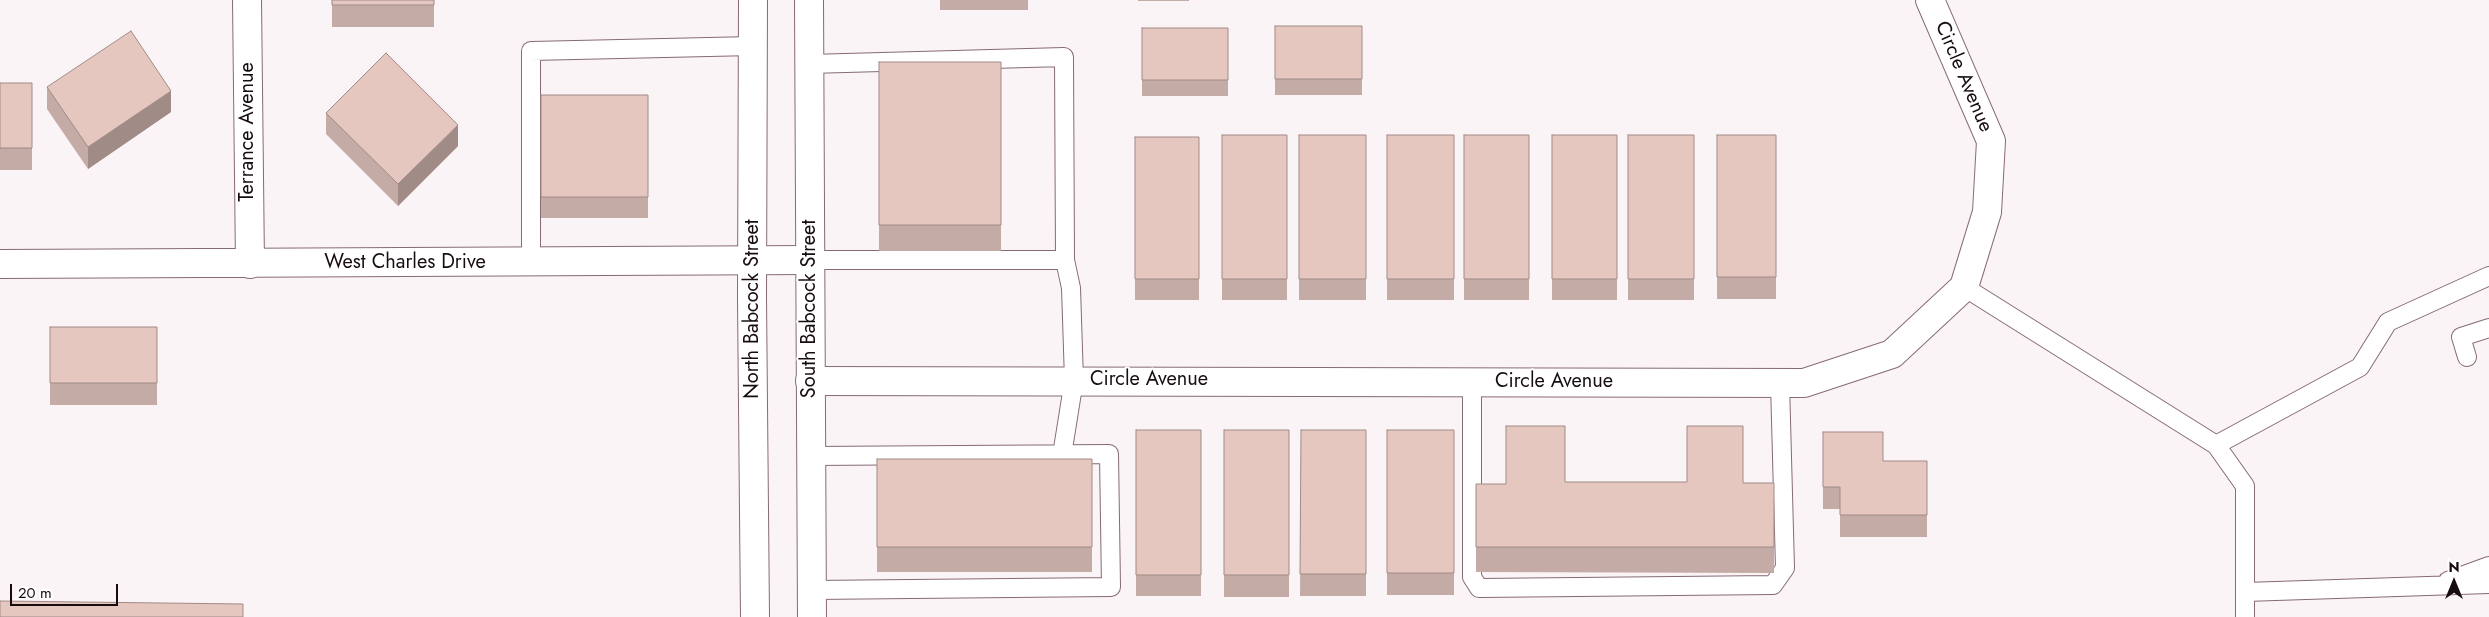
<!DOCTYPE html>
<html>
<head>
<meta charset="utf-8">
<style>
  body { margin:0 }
  #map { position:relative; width:2489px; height:617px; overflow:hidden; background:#fbf4f6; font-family:Jost,sans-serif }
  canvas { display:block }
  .north { position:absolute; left:2429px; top:557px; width:50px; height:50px; -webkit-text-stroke:4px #fff; paint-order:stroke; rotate:0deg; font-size:14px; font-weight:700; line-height:20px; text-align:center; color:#170d0f }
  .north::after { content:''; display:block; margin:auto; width:18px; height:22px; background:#170d0f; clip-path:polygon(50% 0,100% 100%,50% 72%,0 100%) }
  .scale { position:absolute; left:10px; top:584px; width:108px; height:22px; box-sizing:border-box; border:2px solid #170d0f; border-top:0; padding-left:6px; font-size:15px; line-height:18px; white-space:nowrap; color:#170d0f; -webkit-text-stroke:4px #fff; paint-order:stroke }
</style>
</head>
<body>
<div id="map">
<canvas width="2489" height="617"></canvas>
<div class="north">N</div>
<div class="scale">20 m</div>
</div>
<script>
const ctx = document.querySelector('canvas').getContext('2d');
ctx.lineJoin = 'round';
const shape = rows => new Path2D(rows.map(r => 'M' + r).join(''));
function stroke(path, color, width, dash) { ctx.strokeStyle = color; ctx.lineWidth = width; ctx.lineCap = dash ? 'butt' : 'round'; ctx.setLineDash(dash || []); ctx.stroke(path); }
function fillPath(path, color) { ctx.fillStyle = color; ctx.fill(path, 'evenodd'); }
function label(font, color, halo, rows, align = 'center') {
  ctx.font = font + ' Jost,sans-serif'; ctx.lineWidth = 4; ctx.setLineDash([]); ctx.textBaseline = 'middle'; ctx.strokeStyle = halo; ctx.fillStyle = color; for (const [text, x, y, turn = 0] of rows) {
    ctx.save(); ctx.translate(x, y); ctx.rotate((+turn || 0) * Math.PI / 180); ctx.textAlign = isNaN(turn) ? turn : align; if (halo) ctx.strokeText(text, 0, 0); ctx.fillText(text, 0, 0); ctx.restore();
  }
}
const service = shape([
  [809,64,1064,57,1065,260,810,260],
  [531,263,531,51,753,46],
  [1964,287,2216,445,2245,486,2245,617],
  [2467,357,2461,337,2489,328],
  [1472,382,1472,577,1479,588,1773,585,1785,568,1780,383],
  [2216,445,2360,367,2388,322,2489,276],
  [1062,455,1074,380,1071,288,1065,260],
  [811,456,1109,454,1111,587,812,590],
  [2448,581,2489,566],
  [2245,592,2489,584]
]);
const minor = shape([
  [247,0,250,264],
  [0,264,810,260],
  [810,381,1804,383,1892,354,1964,287,1987,212,1991,141,1930,0]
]);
const secondary = shape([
  [753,0,752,299,755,617],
  [809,0,812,617]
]);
stroke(service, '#866b71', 20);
stroke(minor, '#866b71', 30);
stroke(secondary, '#866b71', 30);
stroke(service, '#fff', 18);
stroke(minor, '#fff', 28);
stroke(secondary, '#fff', 28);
fillPath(shape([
  [332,0,434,0,434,27,332,27],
  [940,0,1028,0,1028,10,940,10],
  [1138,0,1189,0,1189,1,1138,1],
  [1275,26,1362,26,1362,95,1275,95],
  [1142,28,1228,28,1228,96,1142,96],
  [879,62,1001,62,1001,251,879,251],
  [0,83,32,83,32,170,0,170],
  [47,87,171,112,88,169,47,109],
  [541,95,648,95,648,218,541,218],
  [326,113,458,146,398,206,326,134],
  [1222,135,1287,135,1287,300,1222,300],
  [1299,135,1366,135,1366,300,1299,300],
  [1387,135,1454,135,1454,300,1387,300],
  [1464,135,1529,135,1529,300,1464,300],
  [1552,135,1617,135,1617,300,1552,300],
  [1628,135,1694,135,1694,300,1628,300],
  [1717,135,1776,135,1776,299,1717,299],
  [1135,137,1199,137,1199,300,1135,300],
  [50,327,157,327,157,405,50,405],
  [1136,430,1201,430,1201,596,1136,596],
  [1224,430,1289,430,1289,597,1224,597],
  [1301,430,1366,430,1366,596,1300,596],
  [1387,430,1454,430,1454,595,1387,595],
  [1823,432,1883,461,1927,461,1927,537,1840,537,1840,509,1823,509],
  [877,459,1092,459,1092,572,877,572],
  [1565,482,1774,483,1774,573,1476,572,1476,484,1506,484]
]), '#c5aba5');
fillPath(shape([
  [171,91,171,112,88,169,88,147],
  [458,125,458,146,398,206,398,184]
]), '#a08b86');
const building = shape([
  [332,0,434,0,434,5,332,5,332,0],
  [1275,26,1362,26,1362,79,1275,79,1275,26],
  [1142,28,1228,28,1228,80,1142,80,1142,28],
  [131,31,171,91,88,147,47,87,131,31],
  [386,53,458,125,398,184,326,113,386,53],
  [879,62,1001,62,1001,225,879,225,879,62],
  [0,83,32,83,32,148,0,148,0,83],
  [541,95,648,95,648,197,541,197,541,95],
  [1222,135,1287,135,1287,279,1222,279,1222,135],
  [1299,135,1366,135,1366,279,1299,279,1299,135],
  [1387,135,1454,135,1454,279,1387,279,1387,135],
  [1464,135,1529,135,1529,279,1464,279,1464,135],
  [1552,135,1617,135,1617,279,1552,279,1552,135],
  [1628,135,1694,135,1694,279,1628,279,1628,135],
  [1717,135,1776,135,1776,277,1717,277,1717,135],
  [1135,137,1199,137,1199,279,1135,279,1135,137],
  [50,327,157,327,157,383,50,383,50,327],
  [1506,426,1565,426,1565,482,1687,482,1687,426,1743,426,1743,483,1774,483,1774,547,1476,547,1476,484,1506,484,1506,426],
  [1136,430,1201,430,1201,575,1136,575,1136,430],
  [1224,430,1289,430,1289,575,1224,575,1224,430],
  [1301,430,1366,430,1366,574,1300,574,1301,430],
  [1387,430,1454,430,1454,573,1387,573,1387,430],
  [1823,432,1883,432,1883,461,1927,461,1927,515,1840,515,1840,487,1823,487,1823,432],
  [877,459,1092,459,1092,547,877,547,877,459],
  [0,601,243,604,243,617,0,617,0,601]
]);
fillPath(building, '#e5c7c0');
stroke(building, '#a08b86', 1);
label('20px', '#170d0f', '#fff', [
  ["Circle Avenue",1963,77,67],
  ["Terrance Avenue",248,132,-90],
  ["West Charles Drive",405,263],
  ["North Babcock Street",753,309,-90],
  ["South Babcock Street",810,309,-90],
  ["Circle Avenue",1149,380],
  ["Circle Avenue",1554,382]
]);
</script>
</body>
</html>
